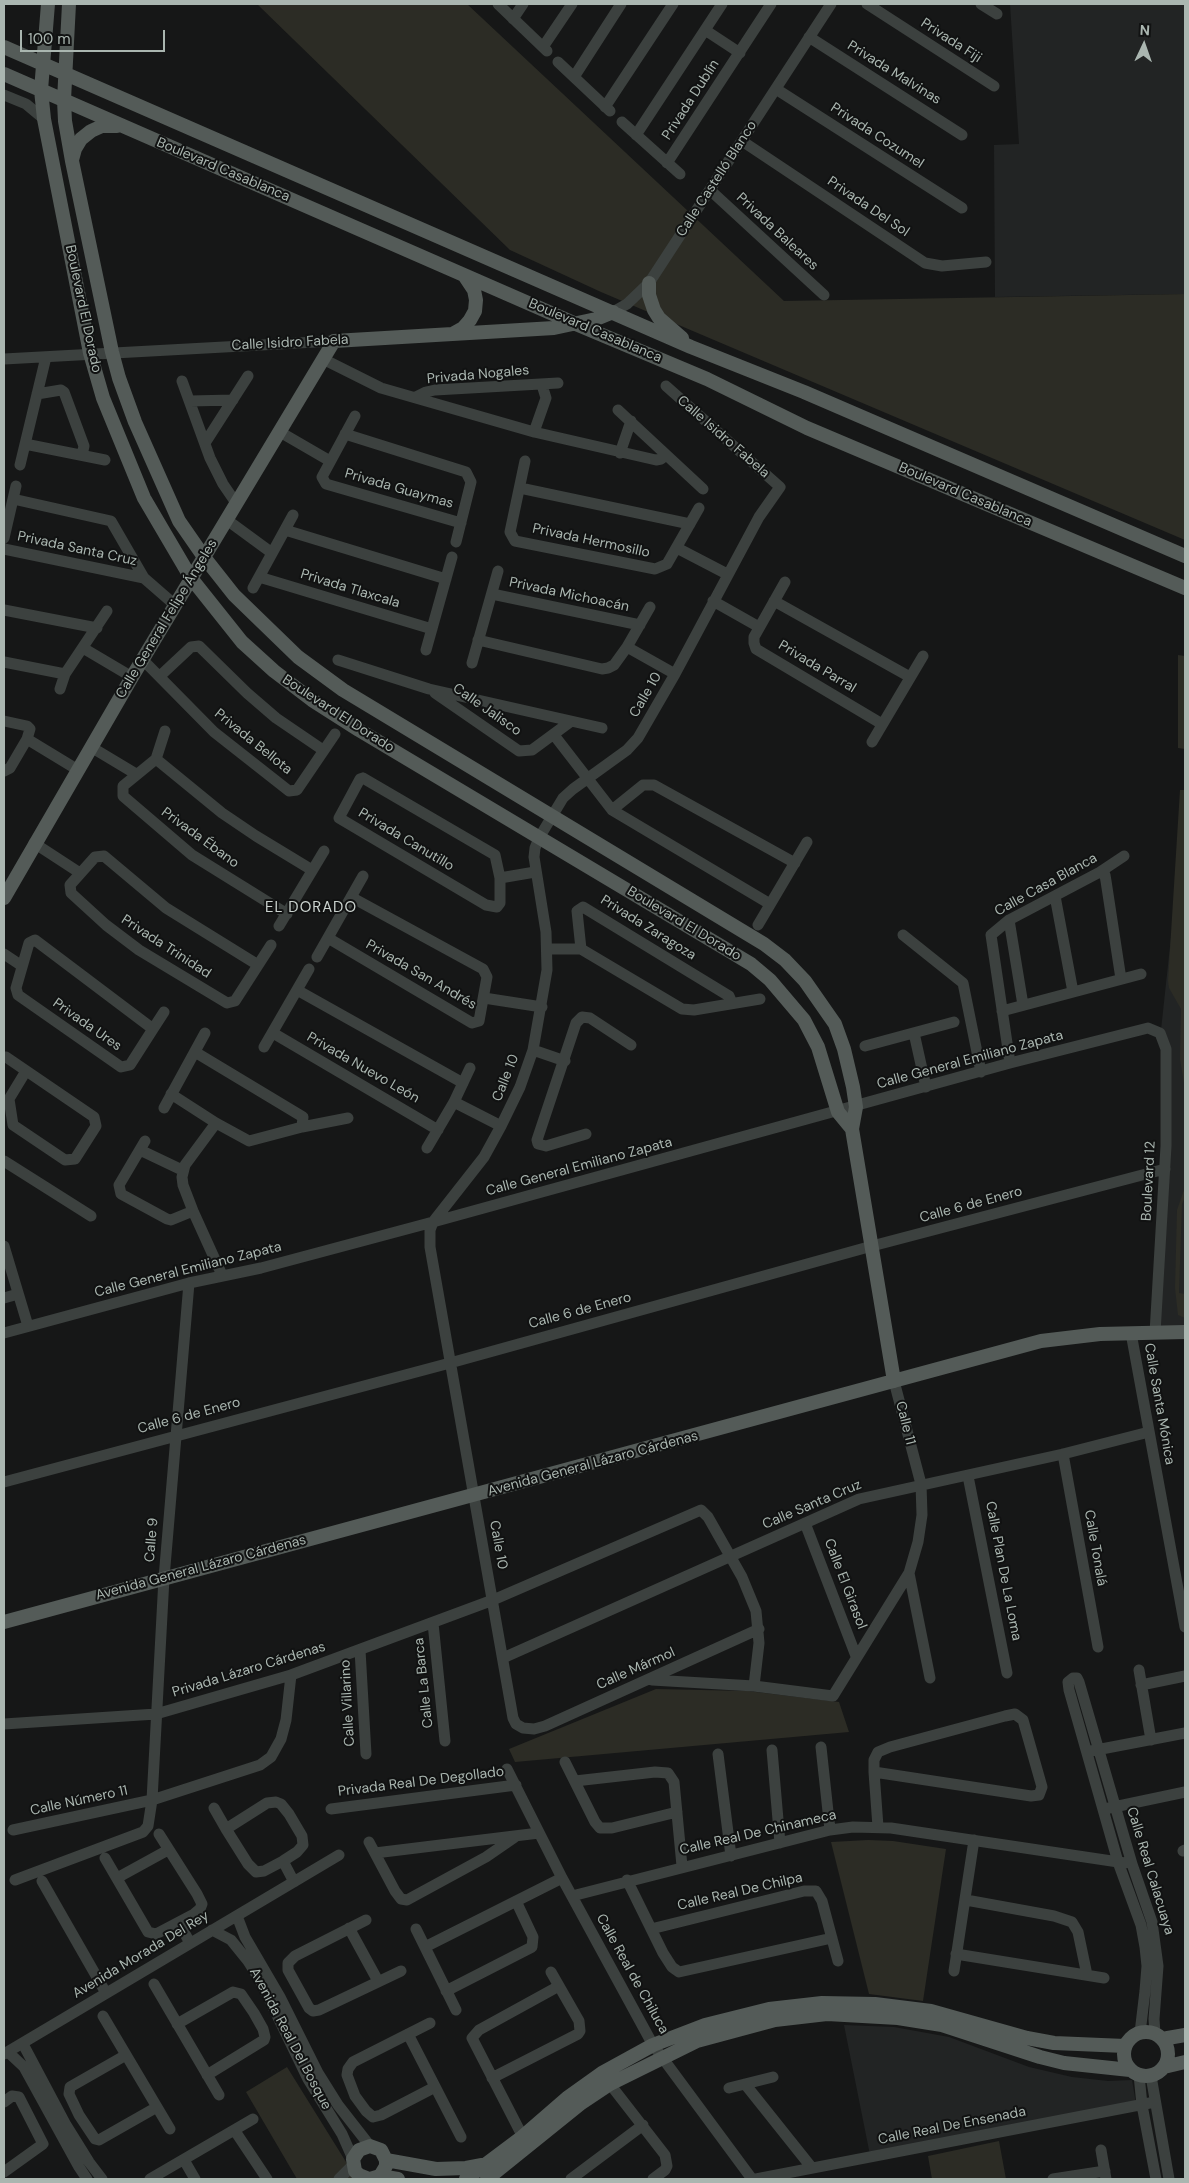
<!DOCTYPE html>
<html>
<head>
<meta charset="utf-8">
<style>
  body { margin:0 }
  #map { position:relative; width:1189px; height:2183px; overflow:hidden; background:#161717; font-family:"DM Sans",sans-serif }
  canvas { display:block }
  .frame { position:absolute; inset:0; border:5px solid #aab6b0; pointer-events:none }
  .north { position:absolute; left:1119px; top:20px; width:50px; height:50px; -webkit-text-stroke:4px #111212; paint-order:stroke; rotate:3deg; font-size:14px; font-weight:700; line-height:20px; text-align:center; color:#aab6b0 }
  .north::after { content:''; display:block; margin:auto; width:18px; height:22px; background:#aab6b0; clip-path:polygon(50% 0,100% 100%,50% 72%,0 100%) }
  .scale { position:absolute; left:20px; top:30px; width:145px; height:22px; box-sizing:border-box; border:2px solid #aab6b0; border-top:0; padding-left:6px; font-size:15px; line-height:18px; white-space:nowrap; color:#aab6b0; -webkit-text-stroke:4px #111212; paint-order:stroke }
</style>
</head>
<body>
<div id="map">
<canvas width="1189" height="2183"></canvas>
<div class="frame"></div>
<div class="north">N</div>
<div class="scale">100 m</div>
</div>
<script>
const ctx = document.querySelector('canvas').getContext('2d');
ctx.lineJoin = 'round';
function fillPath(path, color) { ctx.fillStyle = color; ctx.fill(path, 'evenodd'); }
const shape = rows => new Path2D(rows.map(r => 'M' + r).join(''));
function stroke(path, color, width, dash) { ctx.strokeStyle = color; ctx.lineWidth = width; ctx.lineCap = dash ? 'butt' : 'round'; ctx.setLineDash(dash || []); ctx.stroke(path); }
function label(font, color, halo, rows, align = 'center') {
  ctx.font = font + ' "DM Sans",sans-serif'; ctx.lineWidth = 4; ctx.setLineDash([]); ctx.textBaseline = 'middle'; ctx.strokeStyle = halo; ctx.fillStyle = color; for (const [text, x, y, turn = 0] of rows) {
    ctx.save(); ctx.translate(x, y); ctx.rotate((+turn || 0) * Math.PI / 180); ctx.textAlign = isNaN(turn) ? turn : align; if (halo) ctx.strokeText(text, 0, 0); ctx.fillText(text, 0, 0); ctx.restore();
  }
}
fillPath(shape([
  [1010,4,1185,4,1185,294,995,297,994,145,1019,144],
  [1185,807,1185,1338,1151,1339,1168,1052,1161,1030],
  [844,2025,894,2027,949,2037,1029,2067,1072,2077,1108,2081,1132,2080,1136,2104,871,2160]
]), '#222424');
fillPath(shape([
  [257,4,467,4,784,301,1185,294,1185,540,601,292,510,250],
  [1178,655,1185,656,1185,749,1178,748],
  [1180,790,1185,790,1185,1127,1185,1089,1180,1059,1181,1009,1169,988,1168,981],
  [1185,1187,1185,1197,1182,1204,1179,1293,1185,1294,1185,1318,1178,1315,1175,1288,1177,1210],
  [656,1689,748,1691,839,1702,849,1732,515,1762,509,1749],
  [868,1840,893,1841,946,1849,923,2001,869,1994,831,1842],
  [287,2067,356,2178,297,2179,246,2092],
  [999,2141,1006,2179,932,2179,928,2156]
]), '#2c2c25');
stroke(shape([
  [498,4,547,51],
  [867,4,994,86],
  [981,4,997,14],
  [513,19,523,4],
  [705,30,740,53],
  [809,37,962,135],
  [543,47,572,4],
  [558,62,610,111],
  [574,77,621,4],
  [776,89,962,208],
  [4,95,26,104,44,119],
  [605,107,673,4],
  [622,122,680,174],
  [636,135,722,4],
  [742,141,925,263,942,266,986,262],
  [667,163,771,4],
  [710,190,824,295],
  [613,312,627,304,649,283,831,4],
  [4,359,334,341],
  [323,359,381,388,534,432,656,460,661,459,666,455],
  [182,381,210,458,223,484,236,503],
  [666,386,780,487,759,517,675,674,638,738,627,750,573,789,563,798,539,838,535,848,534,857,546,932,547,970,533,1050,520,1087,501,1126,484,1157,433,1222,430,1230,430,1247,513,1718,516,1724,523,1728,534,1729,545,1726,759,1629],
  [37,394,61,390,64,392,84,446,82,455],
  [416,397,426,392,435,390,558,383],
  [190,401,233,400],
  [618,410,703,489],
  [355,416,322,477,326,484,461,523],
  [280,432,330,461],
  [534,432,546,398,542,385],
  [345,434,466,472,471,482,456,542],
  [205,443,248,376],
  [25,444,105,460],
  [620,453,631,421],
  [525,461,510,532,515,541,655,569,667,564,699,508],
  [20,465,46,357],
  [520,488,690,524],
  [13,499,111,521,144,578,175,605],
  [227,520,272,553],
  [285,530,446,579],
  [4,538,16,486],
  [677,548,727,574],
  [4,549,144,578],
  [259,577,432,629],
  [785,582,754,637,754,643,756,649,882,724],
  [253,588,293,515],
  [492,594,640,625],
  [713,601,759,627],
  [774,601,910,677],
  [4,610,97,628],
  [478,640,602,669,608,668,614,665,627,647,650,607],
  [627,647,675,674],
  [83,648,132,677],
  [426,650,452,557],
  [142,659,214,732,289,791,297,790,335,734],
  [338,660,429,689,602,728],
  [4,662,65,674],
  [472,663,498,571],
  [160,676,191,647,199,646,247,693,276,718,323,750],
  [60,689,65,674,107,611],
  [435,693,519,751,532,750,570,722],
  [4,721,27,726,30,729,27,739,10,768,4,771],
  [165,731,156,759,123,786,123,796,192,855,287,914],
  [554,735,612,810,770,904],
  [27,739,78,770],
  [872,742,923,656],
  [91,747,136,774],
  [156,759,222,813,256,836,312,870],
  [363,778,495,855,500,878,500,903,497,907,486,905,339,818,360,779,363,778],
  [612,810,643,785,654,785,795,863],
  [34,843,80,873],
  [1100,872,1105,875,1106,881,1121,979],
  [500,878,535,872],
  [1055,896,1073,992],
  [1009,920,1023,1005],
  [758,925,807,842],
  [279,926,324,851],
  [903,935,963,983,981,1072],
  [328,938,472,1023,479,1021,487,977,483,969,351,897],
  [547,949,581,949,682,1009,694,1010,760,999],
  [581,949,577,911,583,907,729,996,732,1003],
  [4,954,22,966],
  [317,957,363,876],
  [258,965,166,908,104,856,95,857,70,885,71,893,106,925,139,950,227,1003,235,1001,271,945],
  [297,990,463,1083],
  [484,998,542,1007],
  [1002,1011,1141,974],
  [153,1029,35,940,29,943,16,988,18,995,121,1067,130,1065,153,1029,164,1012],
  [273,1033,438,1130],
  [914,1033,926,1087],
  [865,1046,954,1022],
  [264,1047,309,969],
  [533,1050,565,1061],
  [195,1052,303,1117,302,1127],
  [6,1057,94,1117,96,1126,75,1159,65,1160,13,1125,9,1099,26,1071],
  [1010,1063,991,935,1009,920,1100,872,1124,856],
  [171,1094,216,1123,249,1141,302,1127,348,1118],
  [454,1102,501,1126],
  [164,1108,205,1033],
  [216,1123,185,1165,182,1177,183,1185,193,1211,222,1275],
  [586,1134,546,1146,538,1144,537,1140,576,1023,582,1017,590,1018,631,1045],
  [145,1141,119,1185,121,1194,167,1219,171,1220,193,1211],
  [427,1148,454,1102,470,1068],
  [140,1150,182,1170],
  [4,1161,91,1216],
  [4,1246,28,1326],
  [4,1298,18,1294],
  [4,1333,189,1283,261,1268,433,1222,1010,1063,1148,1028,1160,1033,1166,1049,1166,1146,1155,1333],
  [1131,1333,1185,1627],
  [1063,1454,1098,1647],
  [968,1476,1007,1673],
  [4,1482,450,1363,872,1246,1165,1169],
  [805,1523,856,1656],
  [909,1573,930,1678],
  [433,1623,445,1741],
  [360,1650,366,1754],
  [503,1658,859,1499,1063,1454,1149,1432],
  [1139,1670,1151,1740],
  [652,1680,754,1686,833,1696,909,1573,918,1542,922,1515,921,1484,894,1381],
  [1141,1685,1185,1676],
  [4,1724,156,1714,291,1675,493,1600,701,1510,708,1517,742,1577,756,1611,759,1643,754,1686],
  [821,1747,830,1830],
  [772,1750,780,1843],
  [1091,1751,1185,1733],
  [718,1754,731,1856],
  [565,1762,595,1822,600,1828,612,1828,677,1812],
  [507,1769,562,1878,653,2045,752,2179],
  [874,1772,1031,1796,1039,1795,1042,1787,1023,1720,1015,1714,1005,1716,890,1747,878,1752,874,1760,874,1772,878,1827],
  [575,1781,655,1772,668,1773,674,1782,682,1866],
  [214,1808,226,1829,248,1864,256,1872,264,1871,283,1861,297,1852,303,1845,302,1836,289,1814,281,1804,276,1802,267,1803,226,1829],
  [1109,1808,1185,1792],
  [331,1809,516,1785],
  [13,1830,152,1800,260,1765,271,1757,281,1739,286,1720,291,1675],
  [369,1842,395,1891,401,1899,407,1900,486,1857,515,1837],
  [1183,1851,1185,1850],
  [375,1853,539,1833],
  [105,1858,148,1932,156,1934,194,1914,200,1909,202,1904,197,1894,159,1834],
  [283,1861,294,1882],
  [117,1878,168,1850],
  [15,1880,143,1832,148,1826,152,1800,164,1578,189,1283],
  [627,1880,663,1953,672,1967,679,1972,832,1938],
  [42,1881,106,1993],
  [572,1896,830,1830,853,1827,891,1828,1125,1863],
  [966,1900,1054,1916,1072,1922,1078,1932,1087,1975],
  [237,1916,245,1937,280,1997,318,2073,338,2105,370,2146],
  [366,1920,295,1956,288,1963,288,1970,309,2008,313,2011,319,2010,401,1971],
  [179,1923,190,1943],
  [349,1928,378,1981],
  [416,1929,456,2010],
  [651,1929,804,1891,816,1891,822,1901,838,1961],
  [212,1930,231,1940,248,1961,260,1980,308,2079,342,2134,353,2159],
  [425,1947,562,1878],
  [956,1954,1104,1978],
  [954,1971,974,1840],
  [154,1984,219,2095],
  [446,1991,532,1947,533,1937,516,1901],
  [103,2016,170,2129],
  [430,2023,353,2062,348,2069,347,2075,355,2096,366,2111,373,2117,381,2115,435,2087],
  [177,2024,233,1992,241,1994,254,2013,263,2029,265,2037,264,2040,207,2075],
  [1140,2033,1145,1991,1147,1966,1145,1947,1141,1925,1118,1862,1069,1690,1068,1682,1073,1678,1077,1678,1079,1682,1132,1864,1152,1922,1158,1966,1154,2019,1155,2034],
  [408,2034,461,2137],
  [23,2044,66,2125,89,2162,102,2179],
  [8,2052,24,2067,79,2167,87,2179],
  [4,2054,339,1855],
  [126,2055,70,2087,69,2094,79,2115,95,2139,99,2140,157,2107],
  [1139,2075,1142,2105,1156,2179],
  [1151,2076,1169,2179],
  [492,2078,578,2034,580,2031,579,2021,551,1972],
  [606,2079,665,2155,667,2166,665,2170,653,2179],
  [745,2084,812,2168],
  [729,2088,773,2077],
  [4,2102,12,2096,19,2097,43,2144,4,2172],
  [235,2131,267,2179],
  [526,2143,472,2038,479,2030,559,1986],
  [1101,2150,1106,2179],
  [184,2160,195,2179],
  [150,2179,253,2119],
  [339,2179,353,2165],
  [571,2179,643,2125],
  [756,2179,1155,2102],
  [1053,2179,1105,2171]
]), '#3c413f', 11);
stroke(shape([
  [48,4,41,90,44,119,90,353,103,398,144,498,191,578,242,642,274,671,312,700,359,730,751,964,770,980,804,1020,818,1047,838,1112,852,1129],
  [69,4,64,100,65,121,72,161,112,352,119,378,135,422,179,521,204,557,234,595,298,657,343,690,764,944,785,960,805,981,835,1024,844,1049,853,1087,856,1107,852,1129,894,1381],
  [4,47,691,347,804,392,1185,556],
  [4,74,576,324,707,379,807,428,1185,588],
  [72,160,75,149,81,139,91,131,102,126,117,126],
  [649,283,649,295,654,310,659,318,682,338],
  [454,333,463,328,470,320,475,311,476,300,474,290,464,275],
  [4,898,132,677,334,341,554,328,596,319,613,312],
  [4,1622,1041,1341,1100,1334,1185,1332],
  '1124 2054a22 22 0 1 1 44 0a22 22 0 1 1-44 0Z',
  [1162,2039,1185,2035],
  [1164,2067,1185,2062],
  [386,2160,436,2169,466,2168,482,2165],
  [380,2176,398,2179],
  [369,2179,359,2175,355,2171,353,2159,359,2150,370,2146,381,2150,386,2160,386,2166,380,2176,370,2179],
  [466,2179,522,2137,567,2098,602,2073,653,2045,705,2025,769,2009,822,2003,875,2004,931,2011,1027,2038,1054,2043,1125,2046],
  [487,2179,580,2104,610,2084,697,2041,775,2020,827,2014,898,2018,942,2025,1040,2057,1064,2063,1130,2070]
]), '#545b58', 14);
label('14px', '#aab6b0', '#111212', [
  ["Privada Fiji",951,41,33],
  ["Privada Malvinas",894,73,32],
  ["Privada Dublín",691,100,-57],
  ["Privada Cozumel",877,136,33],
  ["Boulevard Casablanca",223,170,23],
  ["Calle Castelló Blanco",717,179,-57],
  ["Privada Del Sol",868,207,34],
  ["Privada Baleares",777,232,43],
  ["Boulevard El Dorado",83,309,78],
  ["Boulevard Casablanca",595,331,23],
  ["Calle Isidro Fabela",290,343,-3],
  ["Privada Nogales",478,375,-5],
  ["Calle Isidro Fabela",723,437,41],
  ["Privada Guaymas",399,489,16],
  ["Boulevard Casablanca",965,495,23],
  ["Privada Hermosillo",591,541,12],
  ["Privada Santa Cruz",77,549,12],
  ["Privada Tlaxcala",350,589,17],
  ["Privada Michoacán",569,595,12],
  ["Calle General Felipe Ángeles",167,619,-59],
  ["Privada Parral",817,667,31],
  ["Calle 10",646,695,-60],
  ["Calle Jalisco",487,710,35],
  ["Boulevard El Dorado",338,714,33],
  ["Privada Bellota",253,742,39],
  ["Privada Ébano",200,838,36],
  ["Privada Canutillo",406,840,31],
  ["Calle Casa Blanca",1046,885,-29],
  ["Boulevard El Dorado",684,924,31],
  ["Privada Zaragoza",648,928,32],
  ["Privada Trinidad",166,947,33],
  ["Privada San Andrés",421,975,30],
  ["Privada Ures",87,1025,35],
  ["Calle General Emiliano Zapata",970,1060,-15],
  ["Privada Nuevo León",363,1068,30],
  ["Calle 10",506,1078,-68],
  ["Calle General Emiliano Zapata",579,1167,-15],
  ["Boulevard 12",1149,1181,-87],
  ["Calle 6 de Enero",971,1205,-15],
  ["Calle General Emiliano Zapata",188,1270,-14],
  ["Calle 6 de Enero",580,1311,-15],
  ["Calle Santa Mónica",1159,1404,80],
  ["Calle 6 de Enero",189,1416,-15],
  ["Calle 11",905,1423,76],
  ["Avenida General Lázaro Cárdenas",593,1464,-15],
  ["Calle Santa Cruz",812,1505,-23],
  ["Calle 9",152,1540,-85],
  ["Calle 10",498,1545,80],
  ["Calle Tonalá",1095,1548,80],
  ["Avenida General Lázaro Cárdenas",201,1568,-15],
  ["Calle Plan De La Loma",1003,1571,79],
  ["Calle El Girasol",845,1584,69],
  ["Calle Mármol",636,1669,-24],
  ["Privada Lázaro Cárdenas",249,1670,-17],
  ["Calle La Barca",424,1683,-96],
  ["Calle Villarino",348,1703,-93],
  ["Privada Real De Degollado",421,1782,-7],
  ["Calle Número 11",79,1801,-12],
  ["Calle Real De Chinameca",758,1833,-13],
  ["Calle Real Calacuaya",1150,1871,73],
  ["Calle Real De Chilpa",740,1892,-13],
  ["Avenida Morada Del Rey",141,1955,-31],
  ["Calle Real de Chiluca",632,1974,61],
  ["Avenida Real Del Bosque",290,2039,62],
  ["Calle Real De Ensenada",952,2126,-11]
]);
ctx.letterSpacing = '1px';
label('15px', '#cad2ce', '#111212', [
  ["EL DORADO",311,908]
]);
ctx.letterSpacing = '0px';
</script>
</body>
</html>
